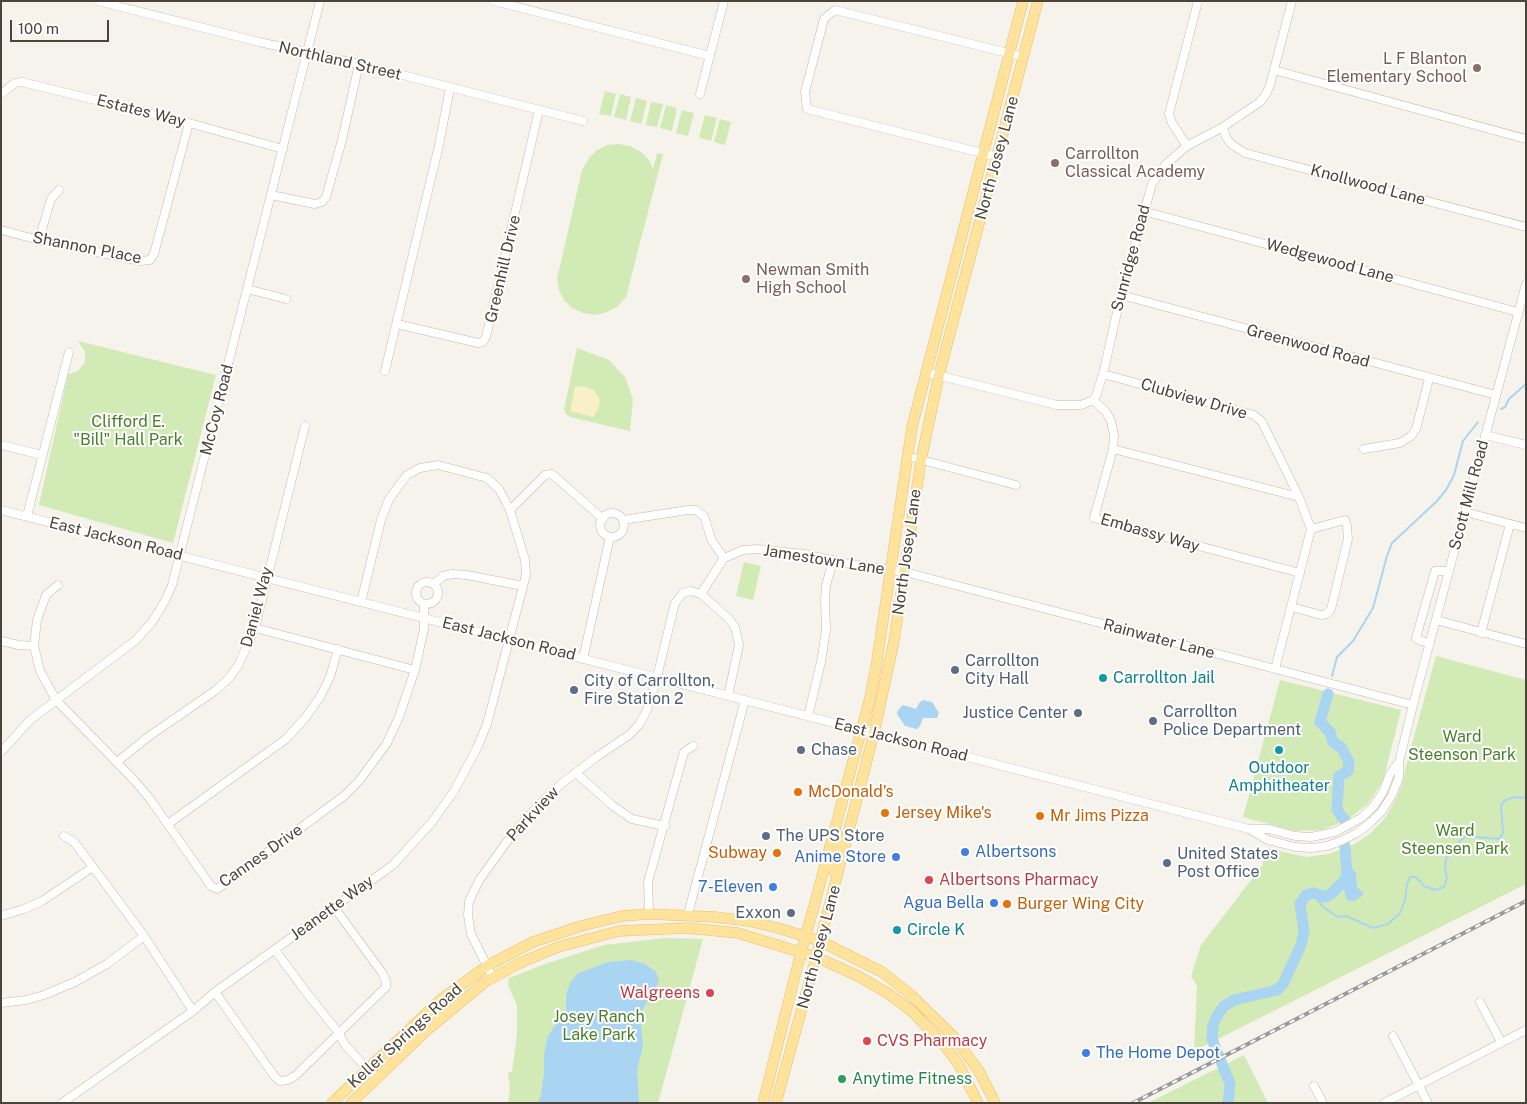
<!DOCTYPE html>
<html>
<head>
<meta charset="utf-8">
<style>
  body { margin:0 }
  #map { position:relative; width:1527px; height:1104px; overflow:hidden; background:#f6f3ec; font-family:"Public Sans",sans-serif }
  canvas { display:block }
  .frame { position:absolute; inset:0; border:2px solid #4b4439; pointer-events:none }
  .scale { position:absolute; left:10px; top:20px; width:99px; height:22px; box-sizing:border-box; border:2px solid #4b4439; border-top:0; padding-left:6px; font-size:15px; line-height:18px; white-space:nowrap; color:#4b4439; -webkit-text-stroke:4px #fff; paint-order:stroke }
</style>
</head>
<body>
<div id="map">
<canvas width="1527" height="1104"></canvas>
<div class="frame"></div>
<div class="scale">100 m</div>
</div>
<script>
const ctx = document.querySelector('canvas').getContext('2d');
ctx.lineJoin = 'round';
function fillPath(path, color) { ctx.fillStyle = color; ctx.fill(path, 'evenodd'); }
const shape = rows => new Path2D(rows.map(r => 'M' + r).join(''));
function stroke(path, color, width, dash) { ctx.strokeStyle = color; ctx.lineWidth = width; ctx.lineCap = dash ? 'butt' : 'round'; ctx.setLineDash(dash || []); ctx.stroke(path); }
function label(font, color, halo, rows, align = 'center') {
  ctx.font = font + ' "Public Sans",sans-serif'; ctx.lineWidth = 4; ctx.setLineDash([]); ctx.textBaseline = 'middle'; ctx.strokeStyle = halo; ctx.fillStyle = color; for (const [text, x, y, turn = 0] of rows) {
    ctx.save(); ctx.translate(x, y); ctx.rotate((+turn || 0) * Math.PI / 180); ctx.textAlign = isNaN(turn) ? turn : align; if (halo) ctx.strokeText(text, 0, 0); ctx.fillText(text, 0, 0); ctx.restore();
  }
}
fillPath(shape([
  [605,91,616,94,611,116,599,114],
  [620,94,631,97,626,120,614,117],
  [636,98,647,101,641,124,630,121],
  [651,102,663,104,657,127,646,125],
  [666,105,677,108,672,131,660,128],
  [682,110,694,113,688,136,676,133],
  [705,115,717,118,711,141,699,138],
  [720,119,731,122,725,145,714,142],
  [618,144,630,146,641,152,649,160,653,169,657,153,663,154,626,297,617,307,607,312,595,315,583,313,572,308,564,300,559,290,557,279,582,170,589,158,597,150,607,145],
  [78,341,216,375,173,543,39,505,68,374,78,371,85,362,85,352],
  [577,348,609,360,625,377,633,399,630,431,570,417,566,414,564,409],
  [744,562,761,566,753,600,736,596],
  [1436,656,1526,680,1526,884,1194,1051,1197,986,1191,976,1201,945,1262,866,1266,848,1306,857,1329,854,1355,844,1371,833,1384,819,1394,803,1402,785,1408,758],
  [1280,680,1401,710,1383,781,1368,804,1347,820,1322,830,1295,831,1243,817],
  [665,938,703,939,658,1103,508,1103,510,1087,508,1072,512,1072,517,1034,517,1005,508,985,509,978,545,964,604,945],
  [1244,1055,1268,1103,1148,1103]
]), '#d2eab5');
fillPath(shape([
  [583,386,594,390,600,400,598,410,593,417,570,411,575,387]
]), '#f9efc9');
fillPath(shape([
  [923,700,932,702,939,713,937,718,923,718,920,726,917,729,905,726,897,714,898,710,903,705,916,709,919,703],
  [1344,858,1349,858,1351,867,1356,873,1357,887,1364,894,1355,901,1351,901,1346,899,1344,889,1339,889,1336,893,1332,891,1344,878],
  [632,960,645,964,656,972,659,982,640,1014,643,1046,637,1070,639,1103,537,1103,541,1096,544,1073,544,1054,548,1036,558,1021,566,1015,566,996,570,983,577,974,608,962]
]), '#a9d4f2');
stroke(shape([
  [1501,409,1505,407,1509,399,1526,384],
  [1332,676,1337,657,1353,641,1373,608,1387,556,1392,543,1437,501,1446,490,1454,475,1463,441,1478,422],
  [1313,893,1323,907,1338,917,1346,916,1373,928,1388,924,1400,913,1405,900,1407,884,1410,877,1416,877,1424,886,1435,890,1444,887,1447,878,1445,870,1446,859,1454,846,1466,836,1499,839,1503,833,1501,806,1504,801,1513,797,1526,798]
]), '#a9d4f2', 2);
stroke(shape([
  [1328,694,1320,722,1330,732,1333,742,1341,747,1349,762,1348,771,1339,776,1337,809,1341,816,1345,820],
  [1228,1103,1230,1084,1212,1039,1213,1025,1217,1016,1223,1007,1234,1000,1277,990,1283,984,1301,945,1304,931,1300,904,1306,895,1313,893,1324,897,1330,895,1344,881,1347,875,1345,846]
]), '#a9d4f2', 11);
const minor = shape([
  [98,1,259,42,359,64,583,121],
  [494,1,710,56],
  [1274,70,1526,139],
  [1,94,15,83,22,82,189,123,283,149],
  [700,94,724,1],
  [1223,127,1226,137,1231,144,1245,153,1526,227],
  [1187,146,1172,123,1169,114,1198,1],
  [998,157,807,109,805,92,824,19,835,10,1024,57],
  [271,195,315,204,322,202,326,197,342,140,359,64],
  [1143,211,1518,312],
  [1,230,39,240,140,261,150,260,154,254,189,123],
  [39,240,51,199,59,190],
  [247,289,286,299],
  [1121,295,1496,395],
  [397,324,478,343,483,342,486,337,539,110],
  [385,371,439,145,450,88],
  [925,372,1057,405,1081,405,1093,400,1096,396,1103,374,1121,295,1152,184,1166,164,1187,146,1223,127,1251,108,1260,102,1266,94,1270,85,1292,1],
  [1103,374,1254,415,1262,422,1299,497,1311,529,1275,669],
  [1093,400,1106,412,1111,421,1114,435,1113,449,1094,518,1300,573],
  [1485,435,1526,445],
  [1,445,42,455],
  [1113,449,1299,497],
  [1364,449,1400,443,1411,436,1416,429,1429,379],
  [907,456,1016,485],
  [1,510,1249,829,1269,829,1295,836,1311,837,1335,832,1361,818,1373,807,1383,792,1390,774,1399,762],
  [510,510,545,475,552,474,603,519],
  [1465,512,1526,528],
  '600 525a12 12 0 1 1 24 0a12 12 0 1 1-24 0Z',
  [27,516,69,352],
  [623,520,688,510,696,510,704,516,712,541,724,558],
  '416 593a11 11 0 1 1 22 0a11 11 0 1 1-22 0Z',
  [434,584,443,576,452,574,467,575,523,586],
  [58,585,46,595,37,620,34,646,40,671,56,700,135,781,150,799,211,886,217,889,344,796,359,781,387,743,399,717,415,670,424,629,424,604],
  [701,594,724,558,743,550,757,549,804,554,844,563,905,572,1413,705],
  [1292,607,1321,615,1327,614,1331,609,1348,539,1347,526,1345,520,1311,529],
  [1436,620,1526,644],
  [255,628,415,670],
  [1481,633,1510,524],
  [1,641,19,645,34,646],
  [1430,643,1421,641,1416,638,1435,571,1449,571],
  [583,659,610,537],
  [808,716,821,662,826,630,825,600,826,586,833,560],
  [1,752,30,720,136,640,152,622,165,601,172,585,320,1],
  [117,762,148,737,216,690,229,678,238,666,255,628,305,426],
  [576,773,613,806,632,819,665,826],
  [168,824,286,739,306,717,320,697,330,677,338,649],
  [1249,829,1268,840,1295,847,1311,848,1327,846,1341,841,1357,833,1370,823,1382,811,1392,795,1399,777,1399,762,1413,705,1526,284],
  [64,836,74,842,93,867,144,936,193,1011],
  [649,914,648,882,684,752,693,746],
  [688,914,745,700],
  [1,916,24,909,42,901,93,867],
  [275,950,306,992,338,1032,345,1045,376,1078],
  [493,978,471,934,468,915,469,901,480,879,511,836,536,808,561,784,595,758,629,735,639,725,647,710,657,677,675,603,683,593,691,591,701,594,728,618,735,627,739,645,728,696],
  [215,992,275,1077,280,1081,288,1080,295,1076,386,987,386,982,383,974,334,907],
  [1480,1002,1501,1042],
  [1,1003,26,1000,44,995,75,982,107,964,144,936],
  [1393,1036,1428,1103],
  [1314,1086,1323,1103],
  [62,1103,193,1011,215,992,393,865,432,822,454,791,477,748,487,724,526,575,525,560,510,510,499,489,487,478,438,465,420,468,407,475,389,499,381,520,361,602],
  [1384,1103,1526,1030]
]);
const major = shape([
  [834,831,837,834,839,840,833,868,835,873],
  [332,1103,439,1001,487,966,533,942,581,926,622,916,649,914,715,917,748,921,778,928,820,941,882,972,910,994,954,1037,979,1071,995,1103],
  [351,1103,426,1031,485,982,520,963,558,947,619,931,687,928,738,933,816,957,858,976,889,994,914,1013,922,1022,945,1046,959,1065,978,1103],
  [763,1103,801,952,814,906,869,702,876,667,912,427,1023,1],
  [776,1103,816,957,874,733,894,641,921,460,939,375,1038,1]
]);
stroke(minor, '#c2bbae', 9);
stroke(major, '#e6c16a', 11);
stroke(minor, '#fff', 8);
stroke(major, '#ffe39c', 10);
const rail = shape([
  [1133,1103,1526,901]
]);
stroke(rail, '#9a9a9a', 4);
stroke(rail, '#fff', 2, [5.5]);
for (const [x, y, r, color] of [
  [1477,68,5,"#8d6e63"],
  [1055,163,5,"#8d6e63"],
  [746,279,5,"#8d6e63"],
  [955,670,5,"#5c6f8a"],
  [1103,678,5,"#0f9aa8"],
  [574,690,5,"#5c6f8a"],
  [1078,713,5,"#5c6f8a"],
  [1153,721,5,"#5c6f8a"],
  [801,750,5,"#5c6f8a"],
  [1279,750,5,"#0f9aa8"],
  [798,792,5,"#e8710a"],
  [885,813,5,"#e8710a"],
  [1040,816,5,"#e8710a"],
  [766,836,5,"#5c6f8a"],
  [965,852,5,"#3f7fe0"],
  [777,853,5,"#e8710a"],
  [896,857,5,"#3f7fe0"],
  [1167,863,5,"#5c6f8a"],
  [929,880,5,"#e0444e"],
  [773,887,5,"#3f7fe0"],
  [994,903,5,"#3f7fe0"],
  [1007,904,5,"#e8710a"],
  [791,913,5,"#5c6f8a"],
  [897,930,5,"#0f9aa8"],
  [710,993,5,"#e0444e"],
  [867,1041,5,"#e0444e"],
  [1086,1053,5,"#3f7fe0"],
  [842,1079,5,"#2e9e5b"]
]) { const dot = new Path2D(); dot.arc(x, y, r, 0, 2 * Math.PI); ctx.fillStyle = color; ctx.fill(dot); stroke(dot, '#fff', 2); }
label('16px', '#785e54', '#fff', [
  ["L F Blanton",1467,59,"right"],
  ["Elementary School",1467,77,"right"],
  ["Carrollton",1065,154],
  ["Classical Academy",1065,172],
  ["Newman Smith",756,270],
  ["High School",756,288]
], 'left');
label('16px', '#4b4439', '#fff', [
  ["Northland Street",340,61,13],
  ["Estates Way",141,111,14],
  ["North Josey Lane",997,158,-75],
  ["Knollwood Lane",1368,185,15],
  ["Shannon Place",87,248,11],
  ["Sunridge Road",1131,258,-75],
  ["Wedgewood Lane",1330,261,15],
  ["Greenhill Drive",503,269,-77],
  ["Greenwood Road",1308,346,15],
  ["Clubview Drive",1194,399,16],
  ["McCoy Road",217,410,-76],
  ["Scott Mill Road",1469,495,-75],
  ["Embassy Way",1150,533,16],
  ["East Jackson Road",116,539,14],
  ["North Josey Lane",907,552,-82],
  ["Jamestown Lane",824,560,9],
  ["Daniel Way",257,607,-75],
  ["East Jackson Road",509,639,14],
  ["Rainwater Lane",1159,639,15],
  ["East Jackson Road",901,740,14],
  ["Parkview",533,814,-47],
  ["Cannes Drive",261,856,-35],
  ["Jeanette Way",332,908,-36],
  ["North Josey Lane",819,947,-75],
  ["Keller Springs Road",405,1036,-42]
]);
label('16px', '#4a7f2a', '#fff', [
  ["Clifford E.",128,422],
  ["\"Bill\" Hall Park",128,440],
  ["Ward",1462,737],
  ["Steenson Park",1462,755],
  ["Ward",1455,831],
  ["Steensen Park",1455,849],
  ["Josey Ranch",599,1017],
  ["Lake Park",599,1035]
]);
label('16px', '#4e5e75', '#fff', [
  ["Carrollton",965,661],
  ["City Hall",965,679],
  ["City of Carrollton,",584,681],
  ["Fire Station 2",584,699],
  ["Carrollton",1163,712],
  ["Police Department",1163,730],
  ["Justice Center",1068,713,"right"],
  ["Chase",811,750],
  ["The UPS Store",776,836],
  ["United States",1177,854],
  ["Post Office",1177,872],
  ["Exxon",781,913,"right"]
], 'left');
label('16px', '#0d838f', '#fff', [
  ["Carrollton Jail",1113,678],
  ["Outdoor",1279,768,"center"],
  ["Amphitheater",1279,786,"center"],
  ["Circle K",907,930]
], 'left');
label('16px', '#c56008', '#fff', [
  ["McDonald's",808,792],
  ["Jersey Mike's",895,813],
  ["Mr Jims Pizza",1050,816],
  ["Subway",767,853,"right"],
  ["Burger Wing City",1017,904]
], 'left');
label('16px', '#366cbe', '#fff', [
  ["Albertsons",975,852,"left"],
  ["Anime Store",886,857],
  ["7-Eleven",763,887],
  ["Agua Bella",984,903],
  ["The Home Depot",1096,1053,"left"]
], 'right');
label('16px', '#be3a42', '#fff', [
  ["Albertsons Pharmacy",939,880],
  ["Walgreens",700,993,"right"],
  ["CVS Pharmacy",877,1041]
], 'left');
label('16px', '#27864d', '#fff', [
  ["Anytime Fitness",852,1079]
], 'left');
</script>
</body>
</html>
